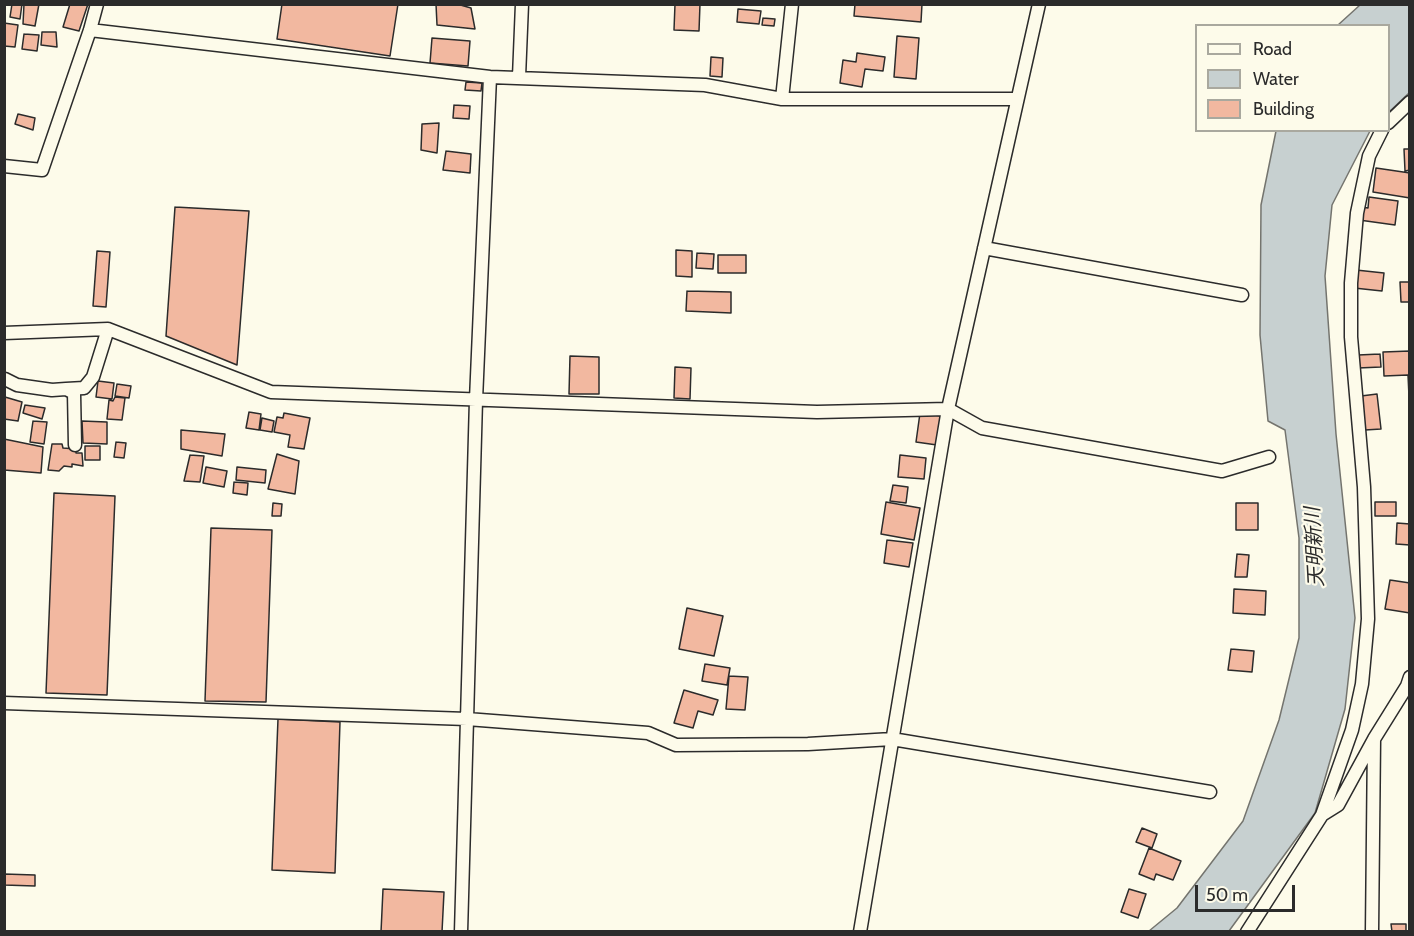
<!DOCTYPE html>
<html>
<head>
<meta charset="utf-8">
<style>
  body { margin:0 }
  #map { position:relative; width:1414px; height:936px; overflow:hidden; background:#fdfbea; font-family:Cabin,sans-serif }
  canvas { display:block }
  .frame { position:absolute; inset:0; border:6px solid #2b2b2b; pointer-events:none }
  .legend { position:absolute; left:1195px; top:24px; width:195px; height:108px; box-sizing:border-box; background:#fdfbea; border:2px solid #a9a89e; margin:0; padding:8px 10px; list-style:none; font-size:18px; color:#2b2b2b }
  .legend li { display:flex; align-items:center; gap:12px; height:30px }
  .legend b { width:30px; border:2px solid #a9a89e }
  .scale { position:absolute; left:1195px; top:885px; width:100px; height:27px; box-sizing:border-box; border:3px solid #2b2b2b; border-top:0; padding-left:8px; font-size:18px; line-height:21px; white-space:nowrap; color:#2b2b2b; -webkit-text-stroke:4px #fdfbea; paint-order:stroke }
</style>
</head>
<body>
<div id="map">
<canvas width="1414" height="936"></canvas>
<div class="frame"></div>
<ul class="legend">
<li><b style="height:8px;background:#fdfbea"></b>Road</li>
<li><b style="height:16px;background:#c7d0d0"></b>Water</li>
<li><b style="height:16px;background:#f2b8a0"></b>Building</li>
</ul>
<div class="scale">50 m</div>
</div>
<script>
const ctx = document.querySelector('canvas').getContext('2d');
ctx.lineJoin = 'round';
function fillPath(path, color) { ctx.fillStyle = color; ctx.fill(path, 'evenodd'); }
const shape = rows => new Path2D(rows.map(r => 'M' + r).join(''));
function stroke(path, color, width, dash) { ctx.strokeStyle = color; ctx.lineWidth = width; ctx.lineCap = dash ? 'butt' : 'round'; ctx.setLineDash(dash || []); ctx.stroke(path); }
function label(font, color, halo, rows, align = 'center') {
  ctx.font = font + ' Cabin,"Noto Sans JP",sans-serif'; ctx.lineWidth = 4.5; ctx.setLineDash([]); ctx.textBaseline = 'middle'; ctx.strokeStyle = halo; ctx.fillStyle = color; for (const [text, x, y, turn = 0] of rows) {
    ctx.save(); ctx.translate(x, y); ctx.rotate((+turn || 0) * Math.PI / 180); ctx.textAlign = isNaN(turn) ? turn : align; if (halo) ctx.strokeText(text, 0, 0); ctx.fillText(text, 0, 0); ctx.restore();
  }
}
const water = shape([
  [1360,5,1409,5,1409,93,1389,112,1388,26,1338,25,1360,5],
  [1276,131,1370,131,1332,205,1325,276,1336,434,1355,618,1345,709,1315,813,1229,931,1149,931,1177,908,1243,821,1279,720,1299,638,1299,538,1285,430,1268,421,1260,335,1261,205,1276,131]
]);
fillPath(water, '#c7d0d0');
stroke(water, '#74746e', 1.5);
const building = shape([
  [12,4,22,4,20,19,10,17,12,4],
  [24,4,39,4,35,26,23,24,24,4],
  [70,4,88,4,79,31,63,27,70,4],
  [282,4,398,4,390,56,277,39,282,4],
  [436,4,457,4,471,8,475,29,437,25,436,4],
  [675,4,700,4,699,31,674,30,675,4],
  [855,4,922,4,921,22,854,16,855,4],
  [738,9,761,11,759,24,737,22,738,9],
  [763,18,775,19,774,26,762,25,763,18],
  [4,23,18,25,15,47,4,46,4,23],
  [42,32,56,32,57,47,41,45,42,32],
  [24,34,39,35,37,51,22,49,24,34],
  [897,36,919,38,916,79,894,77,897,36],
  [432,38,470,41,468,66,430,63,432,38],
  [857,53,885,57,883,71,865,69,862,87,840,83,843,60,856,62,857,53],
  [711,57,723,58,722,77,710,76,711,57],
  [466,82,482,83,481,91,465,90,466,82],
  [454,105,470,106,469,119,453,118,454,105],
  [18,114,35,118,33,130,15,124,18,114],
  [439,123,437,153,421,150,422,124,439,123],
  [1404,149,1410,149,1410,170,1405,171,1404,149],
  [446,151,471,154,470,173,443,170,446,151],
  [1376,168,1410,173,1410,198,1373,192,1376,168],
  [1369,197,1398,201,1395,225,1359,220,1361,207,1368,208,1369,197],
  [175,207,249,211,237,365,166,336,175,207],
  [676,250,692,251,692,277,676,276,676,250],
  [97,251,110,252,106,307,93,306,97,251],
  [697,253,714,254,713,269,696,268,697,253],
  [718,255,746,255,746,273,718,273,718,255],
  [1356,270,1384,273,1382,291,1354,288,1356,270],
  [1400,282,1410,282,1410,302,1401,302,1400,282],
  [687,291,731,292,731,313,686,311,687,291],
  [1410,351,1410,418,1408,375,1384,376,1383,352,1410,351],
  [1380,354,1381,367,1358,368,1358,355,1380,354],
  [570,356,599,357,599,394,569,394,570,356],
  [675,367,691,368,690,399,674,398,675,367],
  [98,381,114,383,112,399,96,397,98,381],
  [117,384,131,386,129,398,115,396,117,384],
  [1377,394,1381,429,1365,430,1361,396,1377,394],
  [5,397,22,402,18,421,4,419,5,397],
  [115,397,125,398,122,420,107,419,109,400,113,401,115,397],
  [25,405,45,408,42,419,23,413,25,405],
  [249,412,261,414,259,430,246,428,249,412],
  [284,413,310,418,304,449,288,447,290,435,274,432,277,417,283,418,284,413],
  [920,413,941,416,937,445,916,442,920,413],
  [262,418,274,421,272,432,260,430,262,418],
  [33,421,47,422,44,444,30,442,33,421],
  [82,421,107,422,107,444,83,443,82,421],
  [181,430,225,434,222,456,181,449,181,430],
  [4,439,43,447,41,473,4,470,4,439],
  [116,442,126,443,124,458,114,457,116,442],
  [52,444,62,444,63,448,76,449,76,453,82,453,83,466,72,464,72,467,64,466,59,471,48,470,52,444],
  [85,446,100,446,100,460,85,460,85,446],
  [277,454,299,461,295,494,268,489,277,454],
  [190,455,204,456,200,482,184,481,190,455],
  [900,455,926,458,924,479,898,477,900,455],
  [206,467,227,471,224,487,203,483,206,467],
  [237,467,266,470,265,483,236,480,237,467],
  [234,482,248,483,247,495,233,493,234,482],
  [893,485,908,487,906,503,890,501,893,485],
  [54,493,115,496,107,695,46,693,54,493],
  [886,502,920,508,914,540,881,534,886,502],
  [1375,502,1396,502,1396,516,1375,516,1375,502],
  [273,503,282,504,281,516,272,516,273,503],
  [1236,503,1258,503,1258,530,1236,530,1236,503],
  [1397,523,1410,524,1410,545,1396,544,1397,523],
  [211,528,272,530,266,702,205,701,211,528],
  [887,540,913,543,909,567,884,563,887,540],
  [1237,554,1249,555,1247,577,1235,577,1237,554],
  [1390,580,1410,583,1410,613,1385,609,1390,580],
  [1234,589,1266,591,1265,615,1233,613,1234,589],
  [687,608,723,616,714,656,679,649,687,608],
  [1231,649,1254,651,1252,672,1228,670,1231,649],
  [705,664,730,668,727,685,702,681,705,664],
  [729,676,748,677,745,710,726,709,729,676],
  [684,690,718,700,713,715,698,711,693,728,674,723,684,690],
  [278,719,340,722,335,873,272,870,278,719],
  [1142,828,1157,834,1152,848,1136,842,1142,828],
  [1149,848,1181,861,1173,880,1156,874,1154,880,1139,874,1149,848],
  [4,874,35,875,35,886,4,885,4,874],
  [383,889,444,892,442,932,381,932,383,889],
  [1129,889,1146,894,1138,918,1121,912,1129,889],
  [1391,924,1406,924,1406,932,1392,932,1391,924]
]);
fillPath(building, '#f2b8a0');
stroke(building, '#2b2b2b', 1.5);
const street = shape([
  [90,30,490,77,705,85,782,99,1017,99],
  [519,77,522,4],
  [782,99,792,4],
  [1388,123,1410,102],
  [4,166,42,170,90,30,97,4],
  [984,248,1242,295],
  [4,333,108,329,271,392,817,412,948,409,982,428,1222,471,1269,457],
  [5,379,17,385,52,390,66,389,74,393,75,445],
  [66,389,84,388,93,377,108,329],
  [4,703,467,719,648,733,676,745,808,744,892,739,1210,792],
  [1322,815,1338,805,1374,739,1407,686,1410,677],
  [461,932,476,400,490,77],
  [860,932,948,409,1039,4],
  [1247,932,1322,815,1352,730,1362,684,1368,619,1364,487,1351,337,1351,283,1357,213,1369,156,1382,130],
  [1372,932,1374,739]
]);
stroke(street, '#2b2b2b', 15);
stroke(street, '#fdfbea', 12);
label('italic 20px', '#2b2b2b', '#fdfbea', [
  ["天明新川",1315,547,-93]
]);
</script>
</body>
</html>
